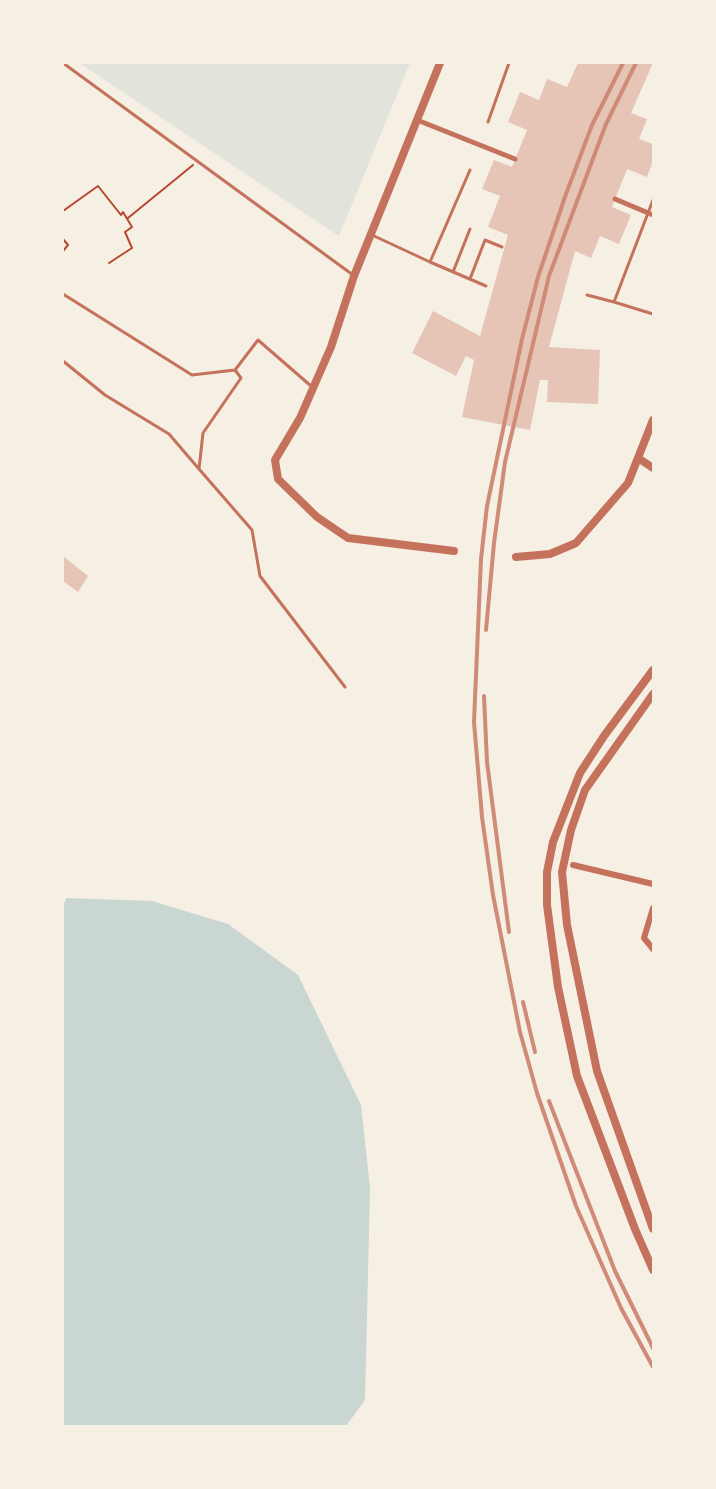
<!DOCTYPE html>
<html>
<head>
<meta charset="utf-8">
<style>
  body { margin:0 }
  #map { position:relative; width:716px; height:1489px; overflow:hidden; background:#f6efe4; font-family:"Roboto Serif",serif }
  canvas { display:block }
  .frame { position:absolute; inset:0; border:64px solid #f6efe4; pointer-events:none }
</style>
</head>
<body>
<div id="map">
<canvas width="716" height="1489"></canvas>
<div class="frame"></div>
</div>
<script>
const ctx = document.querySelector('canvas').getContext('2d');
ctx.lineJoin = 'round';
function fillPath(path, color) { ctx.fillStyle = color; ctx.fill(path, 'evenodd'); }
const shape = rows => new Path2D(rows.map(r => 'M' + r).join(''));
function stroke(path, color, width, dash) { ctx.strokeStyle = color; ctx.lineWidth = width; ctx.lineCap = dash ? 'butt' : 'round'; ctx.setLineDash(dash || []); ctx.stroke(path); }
fillPath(shape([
  [79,63,410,63,339,236]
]), '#e2e4dc');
fillPath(shape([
  [66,898,152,901,228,924,298,975,361,1105,370,1188,365,1400,346,1426,63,1426,63,907]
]), '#c9d6d2');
fillPath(shape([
  [578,63,653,63,631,113,647,119,639,139,653,144,653,161,647,177,627,169,612,207,631,215,619,244,600,236,591,258,575,251,549,347,600,350,598,404,547,402,548,380,540,380,530,430,462,417,474,360,466,356,456,376,412,353,433,311,480,336,508,235,488,227,500,196,482,189,494,160,512,167,527,130,508,122,520,92,539,100,547,79,567,87],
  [63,556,88,576,78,592,63,581]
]), '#e6c5b7');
stroke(shape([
  [63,211,98,186,121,215,123,212,132,227,125,232,132,248,109,263],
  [128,218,193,165],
  [63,239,68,245,63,251]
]), '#b5482f', 2);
stroke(shape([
  [63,63,353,275],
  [488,122,509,63],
  [653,200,614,302,653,314],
  [372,235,430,262,470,170],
  [430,262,486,286],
  [453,272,470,229],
  [470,279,485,240,502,247],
  [63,294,192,375,235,370,258,340,311,386],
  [587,295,614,302],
  [63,361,105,395,169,434,199,469],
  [235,370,241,378,203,433,199,469,252,530,260,576,345,687]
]), '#c5725c', 3);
stroke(shape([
  [417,120,515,159],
  [615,199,653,215]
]), '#c5725c', 5);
stroke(shape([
  [573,865,653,884],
  [653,908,644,938,653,949]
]), '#c5725c', 6);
stroke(shape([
  [440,63,354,276,331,347,300,418,275,460,278,479,317,517,348,538,454,551],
  [638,458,653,468],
  [516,557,550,554,576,543,628,483,653,420],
  [653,670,604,736,580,773,553,842,547,872,547,905,558,987,577,1076,635,1229,653,1270],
  [653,694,585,790,571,830,562,872,567,925,597,1071,653,1229]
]), '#c5725c', 8);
stroke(shape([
  [623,63,592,125,566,194,538,277,522,339,487,506,481,559,474,722,482,817,493,895,520,1032,537,1093,576,1206,621,1308,653,1367],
  [486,630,494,543,505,462,549,276,606,124,636,63],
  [484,696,487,762,509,932],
  [523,1002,535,1052],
  [549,1101,615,1271,653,1348]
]), '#cf8b77', 4);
</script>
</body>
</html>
